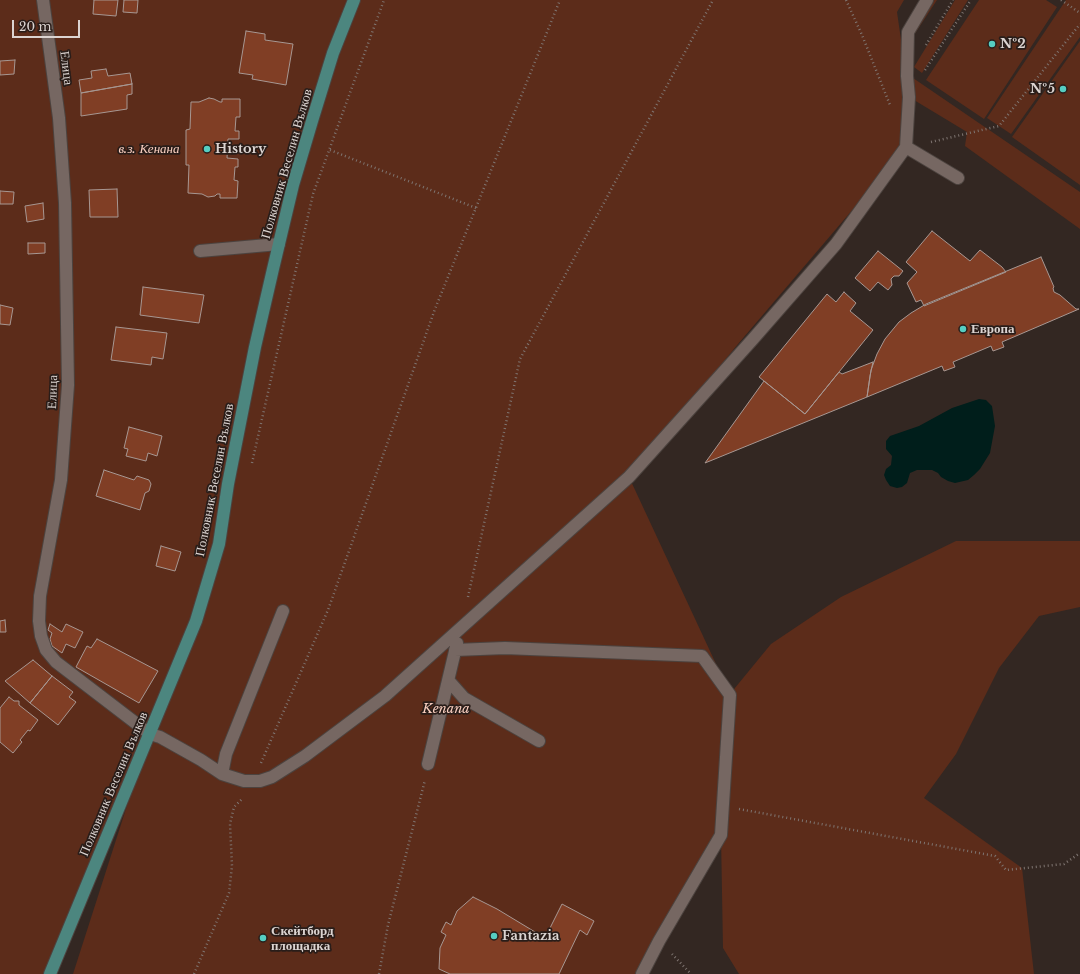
<!DOCTYPE html>
<html>
<head>
<meta charset="utf-8">
<style>
  body { margin:0 }
  #map { position:relative; width:1080px; height:974px; overflow:hidden; background:#332722; font-family:"Libre Baskerville",serif }
  canvas { display:block }
  .scale { position:absolute; left:12px; top:20px; width:68px; height:18px; box-sizing:border-box; border:2px solid #dcd4d1; border-top:0; padding-left:5px; font-size:12px; line-height:14px; white-space:nowrap; color:#dcd4d1; -webkit-text-stroke:3px #291d19; paint-order:stroke }
</style>
</head>
<body>
<div id="map">
<canvas width="1080" height="974"></canvas>
<div class="scale">20 m</div>
</div>
<script>
const ctx = document.querySelector('canvas').getContext('2d');
ctx.lineJoin = 'round';
function fillPath(path, color) { ctx.fillStyle = color; ctx.fill(path, 'evenodd'); }
const shape = rows => new Path2D(rows.map(r => 'M' + r).join(''));
function stroke(path, color, width, dash) { ctx.strokeStyle = color; ctx.lineWidth = width; ctx.lineCap = dash ? 'butt' : 'round'; ctx.setLineDash(dash || []); ctx.stroke(path); }
function label(font, color, halo, rows, align = 'center') {
  ctx.font = font + ' "Libre Baskerville",serif'; ctx.lineWidth = 3.5; ctx.setLineDash([]); ctx.textBaseline = 'middle'; ctx.strokeStyle = halo; ctx.fillStyle = color; for (const [text, x, y, turn = 0] of rows) {
    ctx.save(); ctx.translate(x, y); ctx.rotate((+turn || 0) * Math.PI / 180); ctx.textAlign = isNaN(turn) ? turn : align; if (halo) ctx.strokeText(text, 0, 0); ctx.fillText(text, 0, 0); ctx.restore();
  }
}
fillPath(shape([
  [0,0,904,0,897,12,909,95,913,78,1080,192,1080,229,965,146,967,132,909,97,906,147,738,344,629,477,730,694,771,644,841,597,956,541,1080,541,1080,607,1039,616,999,668,956,754,924,798,1022,868,1034,974,739,974,723,948,721,836,641,974,73,974,150,734,50,974,0,974],
  [930,0,937,0,914,35,909,33],
  [955,0,968,0,922,73,914,67],
  [979,0,1046,0,1057,7,984,119,926,80],
  [1066,0,1080,0,1080,37,1011,134,987,118],
  [1080,41,1080,185,1012,137]
]), '#5c2c1a');
fillPath(shape([
  [979,399,986,400,992,406,995,426,990,453,980,469,974,475,968,480,955,483,948,481,941,477,938,473,932,470,917,470,910,473,907,483,902,487,897,488,890,486,886,480,884,475,886,469,891,465,892,456,886,449,886,441,890,436,919,426,952,408]
]), '#001e1b');
const building = shape([
  [94,0,118,0,116,16,93,14,94,0],
  [124,0,138,0,137,13,123,12,124,0],
  [246,31,265,34,265,40,293,44,286,85,252,79,253,75,239,73,246,31],
  [15,60,14,74,0,75,0,61,15,60],
  [106,69,108,76,130,73,132,84,81,93,79,80,92,78,91,71,106,69],
  [132,84,132,94,127,95,127,109,81,116,81,93,132,84],
  [209,98,214,99,220,102,222,102,222,99,240,99,240,117,236,117,235,131,239,131,239,139,228,139,227,158,238,159,238,167,235,167,234,180,238,181,237,198,220,198,220,194,217,194,215,196,208,197,202,194,188,193,189,165,186,165,186,130,190,129,191,102,199,102,209,98],
  [117,189,118,217,90,217,89,190,117,189],
  [0,191,14,192,13,204,0,204,0,191],
  [43,203,44,219,27,222,25,206,43,203],
  [932,231,970,261,980,250,1002,267,1006,272,924,306,921,300,916,302,907,283,917,272,906,262,932,231],
  [28,243,45,243,45,253,28,254,28,243],
  [878,251,903,271,899,276,894,276,891,279,892,285,888,290,878,282,870,291,855,278,878,251],
  [1041,257,1054,287,1053,288,1054,292,1060,295,1076,309,1079,309,1002,342,1004,347,993,351,991,346,953,362,955,367,944,371,942,366,867,397,871,370,877,354,885,339,899,322,911,313,926,304,1041,257],
  [143,287,204,295,199,323,140,315,143,287],
  [844,292,856,303,850,311,873,330,805,414,759,377,827,294,836,302,844,292],
  [0,305,13,308,10,325,0,324,0,305],
  [116,327,167,333,163,359,152,357,151,365,111,360,116,327],
  [873,362,870,376,867,397,705,463,764,381,805,414,839,372,842,374,873,362],
  [129,427,162,436,157,456,148,453,146,461,126,456,128,449,124,448,129,427],
  [104,470,134,480,137,476,149,480,151,484,149,491,145,493,140,510,96,496,104,470],
  [161,546,181,552,175,571,156,566,161,546],
  [5,620,6,632,0,632,0,621,5,620],
  [50,624,62,632,66,624,83,632,75,648,66,644,62,653,52,646,50,639,52,633,48,630,50,624],
  [97,639,158,671,139,703,76,667,87,646,91,648,97,639],
  [33,660,52,676,30,703,5,681,33,660],
  [52,676,73,692,69,697,76,702,58,725,30,703,52,676],
  [9,697,14,701,19,701,19,705,38,720,30,731,28,730,20,740,22,742,13,753,0,742,0,708,9,697],
  [473,897,497,909,545,938,562,904,594,921,587,935,580,930,559,974,450,974,439,969,440,948,446,935,441,932,446,922,451,925,457,911,473,897]
]);
fillPath(building, '#803e25');
stroke(building, '#a79792', 1);
const minor = shape([
  [43,0,59,118,65,203,68,385,61,480,40,596,39,621,41,636,46,650,56,662,150,734,160,737,201,760,222,774,244,781,260,781,272,777,305,756,385,696,629,477,753,339,836,244,906,147,909,97,907,76,908,32,927,0],
  [906,147,958,178],
  [200,251,279,244],
  [455,650,505,648,702,656,730,695,721,835,659,941,642,974],
  [448,680,464,698,539,741],
  [428,764,457,643],
  [222,774,226,754,283,611]
]);
const major = shape([
  [50,974,196,621,219,544,228,484,255,347,273,269,293,185,312,121,333,53,354,0]
]);
stroke(minor, '#4c433f', 14);
stroke(major, '#4c433f', 14);
stroke(shape([
  [846,0,862,35,890,105],
  [1061,0,1080,13],
  [926,45,953,0],
  [925,70,971,0],
  [931,142,999,126,1080,24],
  [330,150,476,208],
  [252,463,313,194,384,0],
  [468,597,520,359,713,0],
  [261,763,328,610,435,309,560,0],
  [739,809,995,856,1006,870,1064,864,1080,853],
  [672,954,691,974],
  [194,974,229,893,232,866,230,824,234,807,242,799],
  [379,974,388,925,425,780]
]), '#7f7571', 2.5, [1, 3]);
stroke(minor, '#766762', 12);
stroke(major, '#4c867f', 12);
for (const [x, y, r, color] of [
  [992,44,4,"#56cec2"],
  [1063,89,4,"#56cec2"],
  [207,149,4,"#56cec2"],
  [963,329,4,"#56cec2"],
  [494,936,4,"#56cec2"],
  [263,938,4,"#56cec2"]
]) { const dot = new Path2D(); dot.arc(x, y, r, 0, 2 * Math.PI); ctx.fillStyle = color; ctx.fill(dot); stroke(dot, '#291d19', 1.5); }
label('bold 13px', '#dcd4d1', '#291d19', [
  ["№2",1000,44],
  ["№5",1055,89,"right"],
  ["History",215,149],
  ["Европа",971,329],
  ["Скейтборд",271,931],
  ["площадка",271,946],
  ["Fantazia",502,936]
], 'left');
label('13px', '#dcd4d1', '#291d19', [
  ["Елица",66,68,83],
  ["Полковник Веселин Вълков",287,164,-74],
  ["Елица",53,392,-88],
  ["Полковник Веселин Вълков",215,480,-79],
  ["Полковник Веселин Вълков",114,784,-67]
]);
label('italic 13px', '#f9cfc0', '#291d19', [
  ["в.з. Кенана",149,149],
  ["Kenana",446,709]
]);
</script>
</body>
</html>
